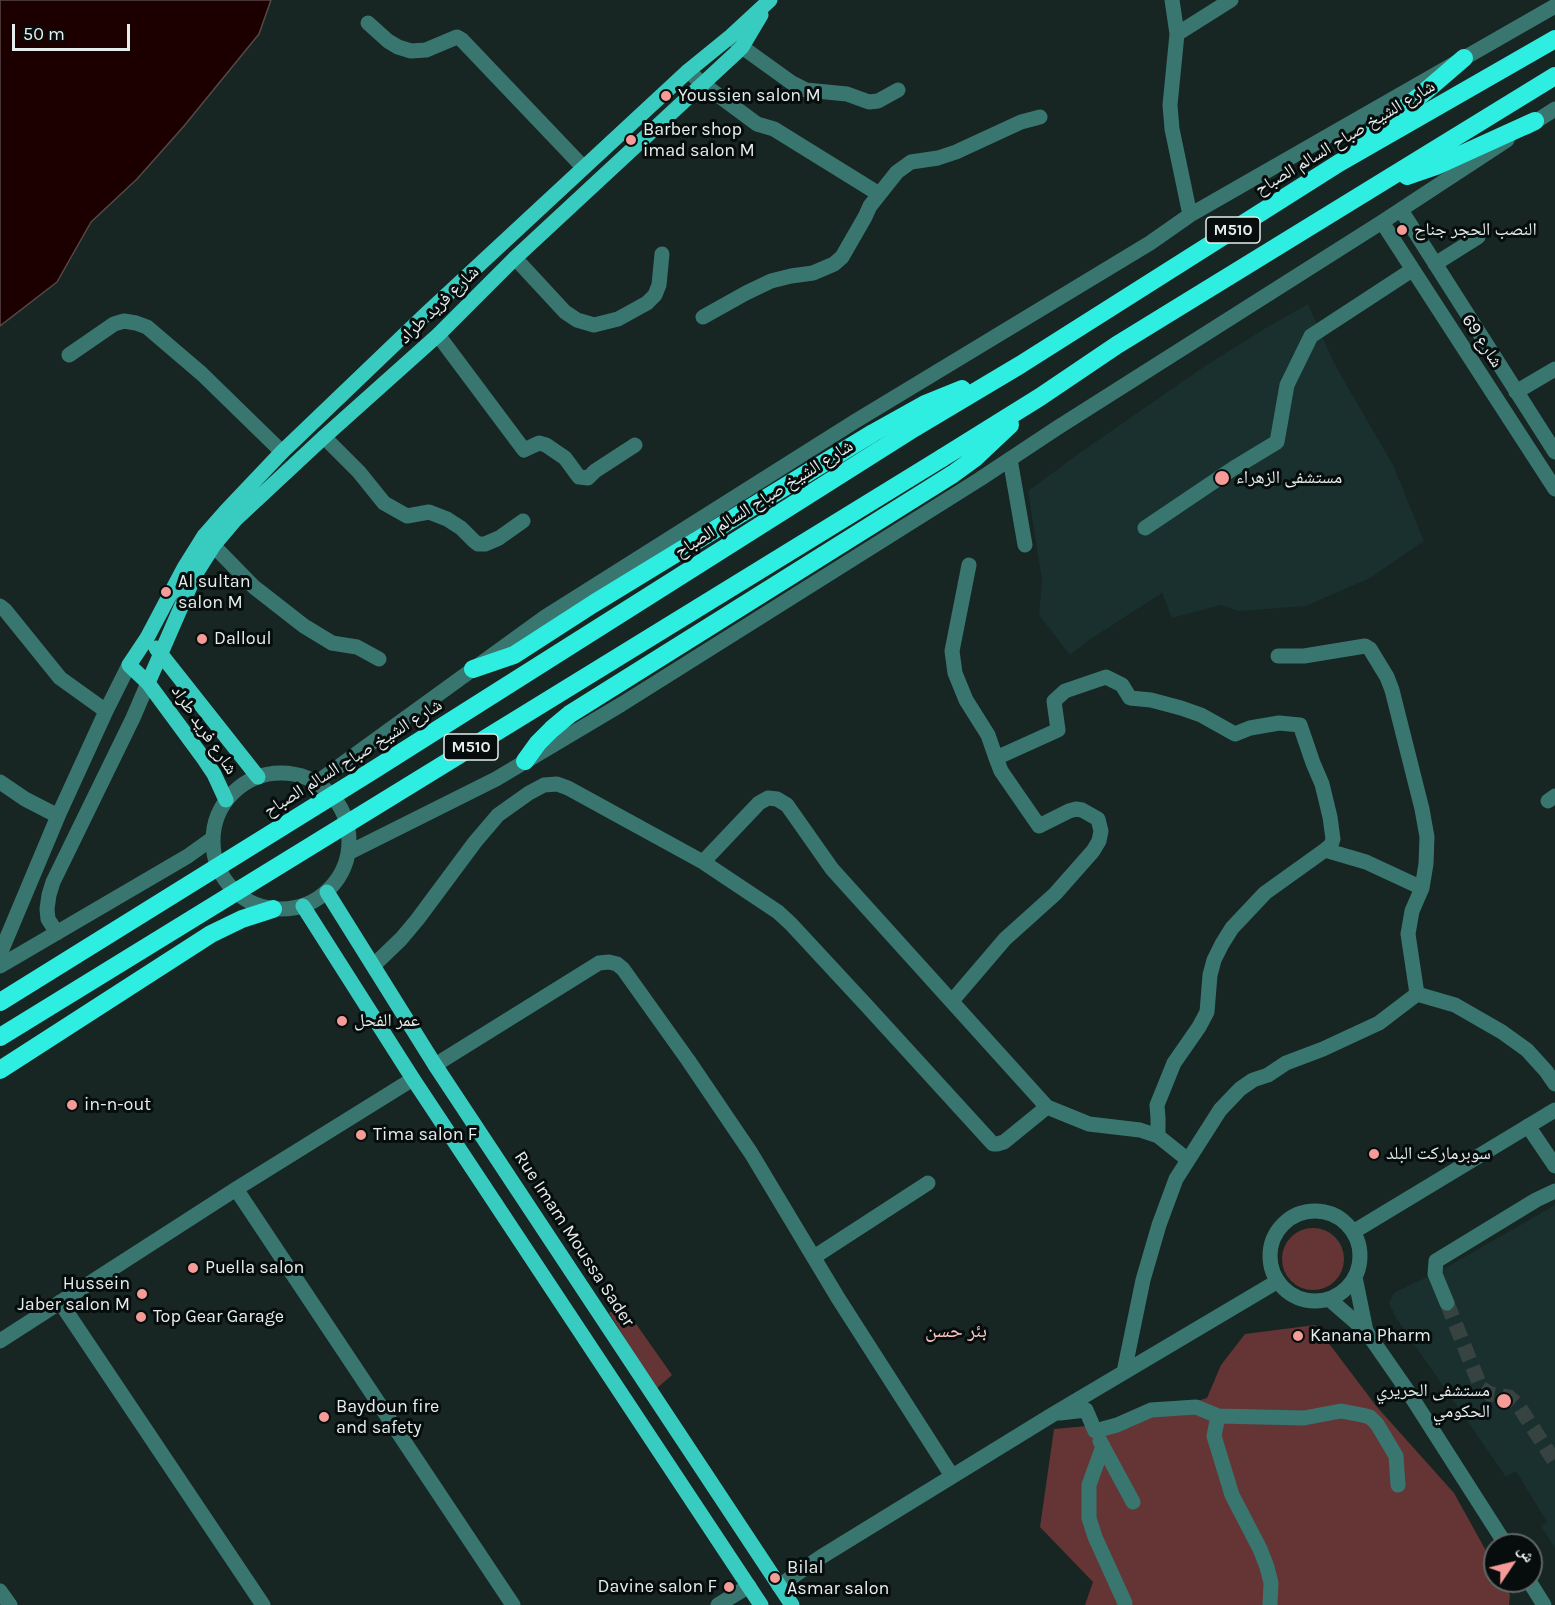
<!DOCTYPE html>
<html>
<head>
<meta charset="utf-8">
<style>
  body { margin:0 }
  #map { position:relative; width:1555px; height:1605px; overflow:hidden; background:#172523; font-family:Karla,"Noto Naskh Arabic",sans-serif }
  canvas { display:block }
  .north { position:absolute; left:1483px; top:1533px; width:60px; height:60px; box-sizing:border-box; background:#070d0c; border:2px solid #606766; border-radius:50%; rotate:55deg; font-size:16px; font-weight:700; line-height:24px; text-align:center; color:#e5eeed }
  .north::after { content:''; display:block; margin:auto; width:21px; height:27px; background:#f59b98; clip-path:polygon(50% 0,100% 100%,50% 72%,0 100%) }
  .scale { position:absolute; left:12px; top:24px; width:118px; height:27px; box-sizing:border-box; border:3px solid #e5eeed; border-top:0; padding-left:8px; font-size:18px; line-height:21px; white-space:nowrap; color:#e5eeed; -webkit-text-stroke:4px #070d0c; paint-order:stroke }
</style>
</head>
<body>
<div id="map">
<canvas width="1555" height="1605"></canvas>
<div class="north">ش</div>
<div class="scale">50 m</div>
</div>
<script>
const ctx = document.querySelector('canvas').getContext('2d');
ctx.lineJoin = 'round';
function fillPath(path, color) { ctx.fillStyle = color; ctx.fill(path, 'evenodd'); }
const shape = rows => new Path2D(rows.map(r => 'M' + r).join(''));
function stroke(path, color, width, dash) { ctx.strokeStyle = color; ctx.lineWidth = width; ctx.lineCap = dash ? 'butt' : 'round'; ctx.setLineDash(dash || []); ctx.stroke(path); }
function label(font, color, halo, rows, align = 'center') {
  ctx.font = font + ' Karla,"Noto Naskh Arabic",sans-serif'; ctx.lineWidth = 6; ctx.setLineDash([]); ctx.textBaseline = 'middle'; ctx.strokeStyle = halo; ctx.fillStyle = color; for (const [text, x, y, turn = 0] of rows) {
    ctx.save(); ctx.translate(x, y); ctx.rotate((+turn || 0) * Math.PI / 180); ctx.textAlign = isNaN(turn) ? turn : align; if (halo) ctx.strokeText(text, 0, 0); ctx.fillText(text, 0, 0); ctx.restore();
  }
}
fillPath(shape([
  [1308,304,1335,365,1393,465,1424,541,1370,578,1306,606,1239,611,1221,605,1172,618,1162,593,1089,640,1070,655,1039,615,1042,581,1028,491,1081,452,1205,366,1264,329],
  [1555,1205,1555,1548,1541,1526,1547,1522,1516,1471,1506,1477,1396,1318,1389,1303,1394,1293,1447,1267]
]), '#19302e');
fillPath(shape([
  '1282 1259a31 31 0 1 1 62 0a31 31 0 1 1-62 0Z',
  [622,1304,672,1375,656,1389,609,1313],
  [1315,1325,1377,1407,1454,1493,1495,1567,1495,1581,1503,1581,1510,1595,1509,1605,1085,1605,1093,1582,1040,1527,1054,1429,1132,1422,1207,1398,1221,1365,1245,1334]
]), '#643534');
const water = shape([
  [0,0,271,0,259,34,184,126,137,179,91,222,57,282,0,326,0,0]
]);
fillPath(water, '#1c0000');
stroke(water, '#584747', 1.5);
stroke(shape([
  [1447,1303,1481,1388,1490,1394,1509,1397,1518,1405,1555,1462]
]), '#364341', 15, [15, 8]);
stroke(shape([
  [1172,0,1177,34,1170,105,1172,129,1190,215],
  [368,23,388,41,398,47,411,51,426,50,457,37,462,40,583,167],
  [1177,34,1231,0],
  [733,39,742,47,792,83,806,90,847,94,869,102,878,101,898,90],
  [688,71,703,84,757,124,774,129,879,194],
  [1527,127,1555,109],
  [1401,210,1555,452],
  [1382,222,1555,489],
  [515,258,565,312,577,320,594,325,618,319,647,303,655,295,659,285,662,254],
  [1435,264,1478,237],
  [703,317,746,293,771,281,791,276,813,273,834,264,842,257,865,217,870,206,897,172,911,162,938,158,956,152,1021,122,1040,117],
  [438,335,524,450,539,443,546,445,565,458,579,477,588,478,595,471,635,445],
  [69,355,114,324,124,321,136,323,147,327,202,374,282,452],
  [1516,392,1555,369],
  [324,437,359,472,384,503,407,516,429,512,447,519,461,528,474,541,478,544,485,544,499,538,523,521],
  [1010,459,1025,545],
  [1145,528,1234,468,1277,442,1287,385,1311,336,1412,270],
  [204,536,254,587,304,626,332,643,357,647,379,659],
  [969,565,952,651,955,673,966,700,988,735,996,758],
  [0,606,5,610,60,678,106,711],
  [1278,656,1304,656,1365,646,1370,649,1387,677,1392,690,1422,809,1427,837,1426,864,1422,888,1412,911,1408,934,1417,994],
  '213 841a68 68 0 1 1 136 0a68 68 0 1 1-136 0Z',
  [0,782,25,799,58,816],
  [316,783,545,617,854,422,1150,243,1190,215,1555,6],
  [1548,801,1555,796],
  [1325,850,1366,862,1422,888],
  [348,853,496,779,622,704,980,479,1057,428,1382,222,1507,140],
  [703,862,759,803,768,798,777,799,787,805,832,869,1047,1107,1089,1124,1140,1130,1158,1136],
  [57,933,48,919,47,909,49,895,53,882,133,718,148,683],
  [0,954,58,816,106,711,129,665],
  [374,965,401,939,417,920,475,842,498,815,529,793,544,785,557,784,568,788,703,862,778,912,791,924,867,1006,993,1144,997,1144,1004,1142,1047,1107],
  [0,966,188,856,213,838],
  [952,1001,1005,939,1055,894,1093,851,1099,841,1101,831,1098,819,1082,810,1076,809,1069,811,1039,826,1001,771,996,758,1058,730,1054,701,1065,691,1106,677,1122,685,1130,698,1151,700,1181,708,1201,715,1235,734,1250,728,1279,723,1300,725,1313,763,1322,784,1330,817,1333,839,1331,845,1325,850,1265,893,1232,928,1222,944,1214,960,1210,975,1207,1012,1199,1027,1174,1063,1157,1105,1158,1118,1158,1136,1188,1160],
  [435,1065,599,963,609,962,617,964,623,969,688,1060,751,1153,838,1298,952,1476],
  [1528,1126,1555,1166],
  [236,1189,513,1605],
  '1270 1256a45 45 0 1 1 90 0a45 45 0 1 1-90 0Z',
  [1353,1232,1555,1110],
  [814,1257,928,1183],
  [1355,1277,1366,1331],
  [1329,1299,1366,1331,1407,1390,1506,1545],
  [60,1302,263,1605],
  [1447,1303,1435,1274,1436,1261,1536,1200,1555,1191],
  [0,1341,236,1189,413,1079],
  [1124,1372,1143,1280,1159,1225,1176,1179,1220,1110,1240,1089,1253,1080,1268,1075,1286,1063,1323,1049,1379,1023,1417,994,1455,1005,1502,1032,1527,1050,1546,1071,1555,1084],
  [1060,1413,1086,1410,1095,1431,1117,1425,1151,1410,1196,1407,1218,1416,1304,1418,1341,1411,1362,1415,1370,1417,1377,1424,1396,1456,1398,1485],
  [1218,1416,1214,1436,1232,1495,1260,1549,1267,1567,1271,1583,1270,1605],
  [1100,1441,1133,1502],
  [1103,1446,1089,1485,1089,1518,1095,1537,1125,1603],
  [1529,1581,1544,1605],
  [779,1586,821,1557,1052,1415,1278,1281],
  [0,1591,10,1605],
  [718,1605,749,1586]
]), '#397670', 15);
stroke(shape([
  [156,648,258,777],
  [148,683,195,575,214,545,236,519,324,437,438,335,515,258,737,52,742,47,761,15],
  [226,800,214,774,204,759,148,683,129,665,147,638,184,568,204,536,226,511,282,452,425,315,688,71,731,36,770,0],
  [327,892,435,1065,792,1605],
  [303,906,413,1079,761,1605]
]), '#38ccc1', 15);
stroke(shape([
  [1363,140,1421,95,1464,58],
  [1407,176,1436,166,1535,121],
  [916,427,1020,365,1339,163,1555,39],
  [942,458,1040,397,1117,345,1555,76],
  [473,669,514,655,593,604,873,433,925,404,962,389],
  [525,761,538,743,552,729,570,714,953,474,975,458,1010,425],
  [0,1070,211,934,242,919,273,909]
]), '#2eeee1', 18);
stroke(shape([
  [0,1002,372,771,916,427],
  [0,1037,942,458]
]), '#2eeee1', 18);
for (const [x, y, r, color] of [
  [666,96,6,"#f59b98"],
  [631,140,6,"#f59b98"],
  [1402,230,6,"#f59b98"],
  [1222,478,8,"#f59b98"],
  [166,592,6,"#f59b98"],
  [202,639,6,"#f59b98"],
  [342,1021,6,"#f59b98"],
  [72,1105,6,"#f59b98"],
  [361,1135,6,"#f59b98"],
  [1374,1154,6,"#f59b98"],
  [193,1268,6,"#f59b98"],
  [142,1294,6,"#f59b98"],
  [141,1317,6,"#f59b98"],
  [1298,1336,6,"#f59b98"],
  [1504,1401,8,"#f59b98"],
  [324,1417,6,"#f59b98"],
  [775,1578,6,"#f59b98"],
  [729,1587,6,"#f59b98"]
]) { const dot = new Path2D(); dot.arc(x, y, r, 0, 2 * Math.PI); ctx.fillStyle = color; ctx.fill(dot); stroke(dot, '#070d0c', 2); }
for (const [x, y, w] of [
  [1233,230,54],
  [471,747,54]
]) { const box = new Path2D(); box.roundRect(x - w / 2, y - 13, w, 26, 4.5); ctx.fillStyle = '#070d0c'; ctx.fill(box); stroke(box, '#e5eeed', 1.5); }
label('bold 16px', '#e5eeed', null, [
  ["M510",1233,230],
  ["M510",471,747]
]);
label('18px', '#e5eeed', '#070d0c', [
  ["Youssien salon M",678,96],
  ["Barber shop",643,130],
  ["imad salon M",643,151],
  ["النصب الحجر جناح",1414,230],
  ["مستشفى الزهراء",1236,478],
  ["Al sultan",178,582],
  ["salon M",178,603],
  ["Dalloul",214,639],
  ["عمر الفحل",354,1021],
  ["in-n-out",84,1105],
  ["Tima salon F",373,1135],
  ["سوبرماركت البلد",1386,1154],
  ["Puella salon",205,1268],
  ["Hussein",130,1284,"right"],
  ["Jaber salon M",130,1305,"right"],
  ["Top Gear Garage",153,1317],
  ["Kanana Pharm",1310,1336],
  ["مستشفى الحريري",1490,1391,"right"],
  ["الحكومي",1490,1412,"right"],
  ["Baydoun fire",336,1407],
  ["and safety",336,1428],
  ["Bilal",787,1568],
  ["Asmar salon",787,1589],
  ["Davine salon F",717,1587,"right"]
], 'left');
label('18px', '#e5eeed', '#070d0c', [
  ["شارع الشيخ صباح السالم الصباح",1345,138,-31],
  ["شارع فريد طراد",439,305,-44],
  ["شارع 69",1482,341,57],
  ["شارع الشيخ صباح السالم الصباح",764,499,-32],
  ["شارع فريد طراد",204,730,56],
  ["شارع الشيخ صباح السالم الصباح",353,758,-32],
  ["Rue Imam Moussa Sader",574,1239,57]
]);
label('20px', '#fac5c3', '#070d0c', [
  ["بئر حسن",956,1331]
]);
</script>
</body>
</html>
